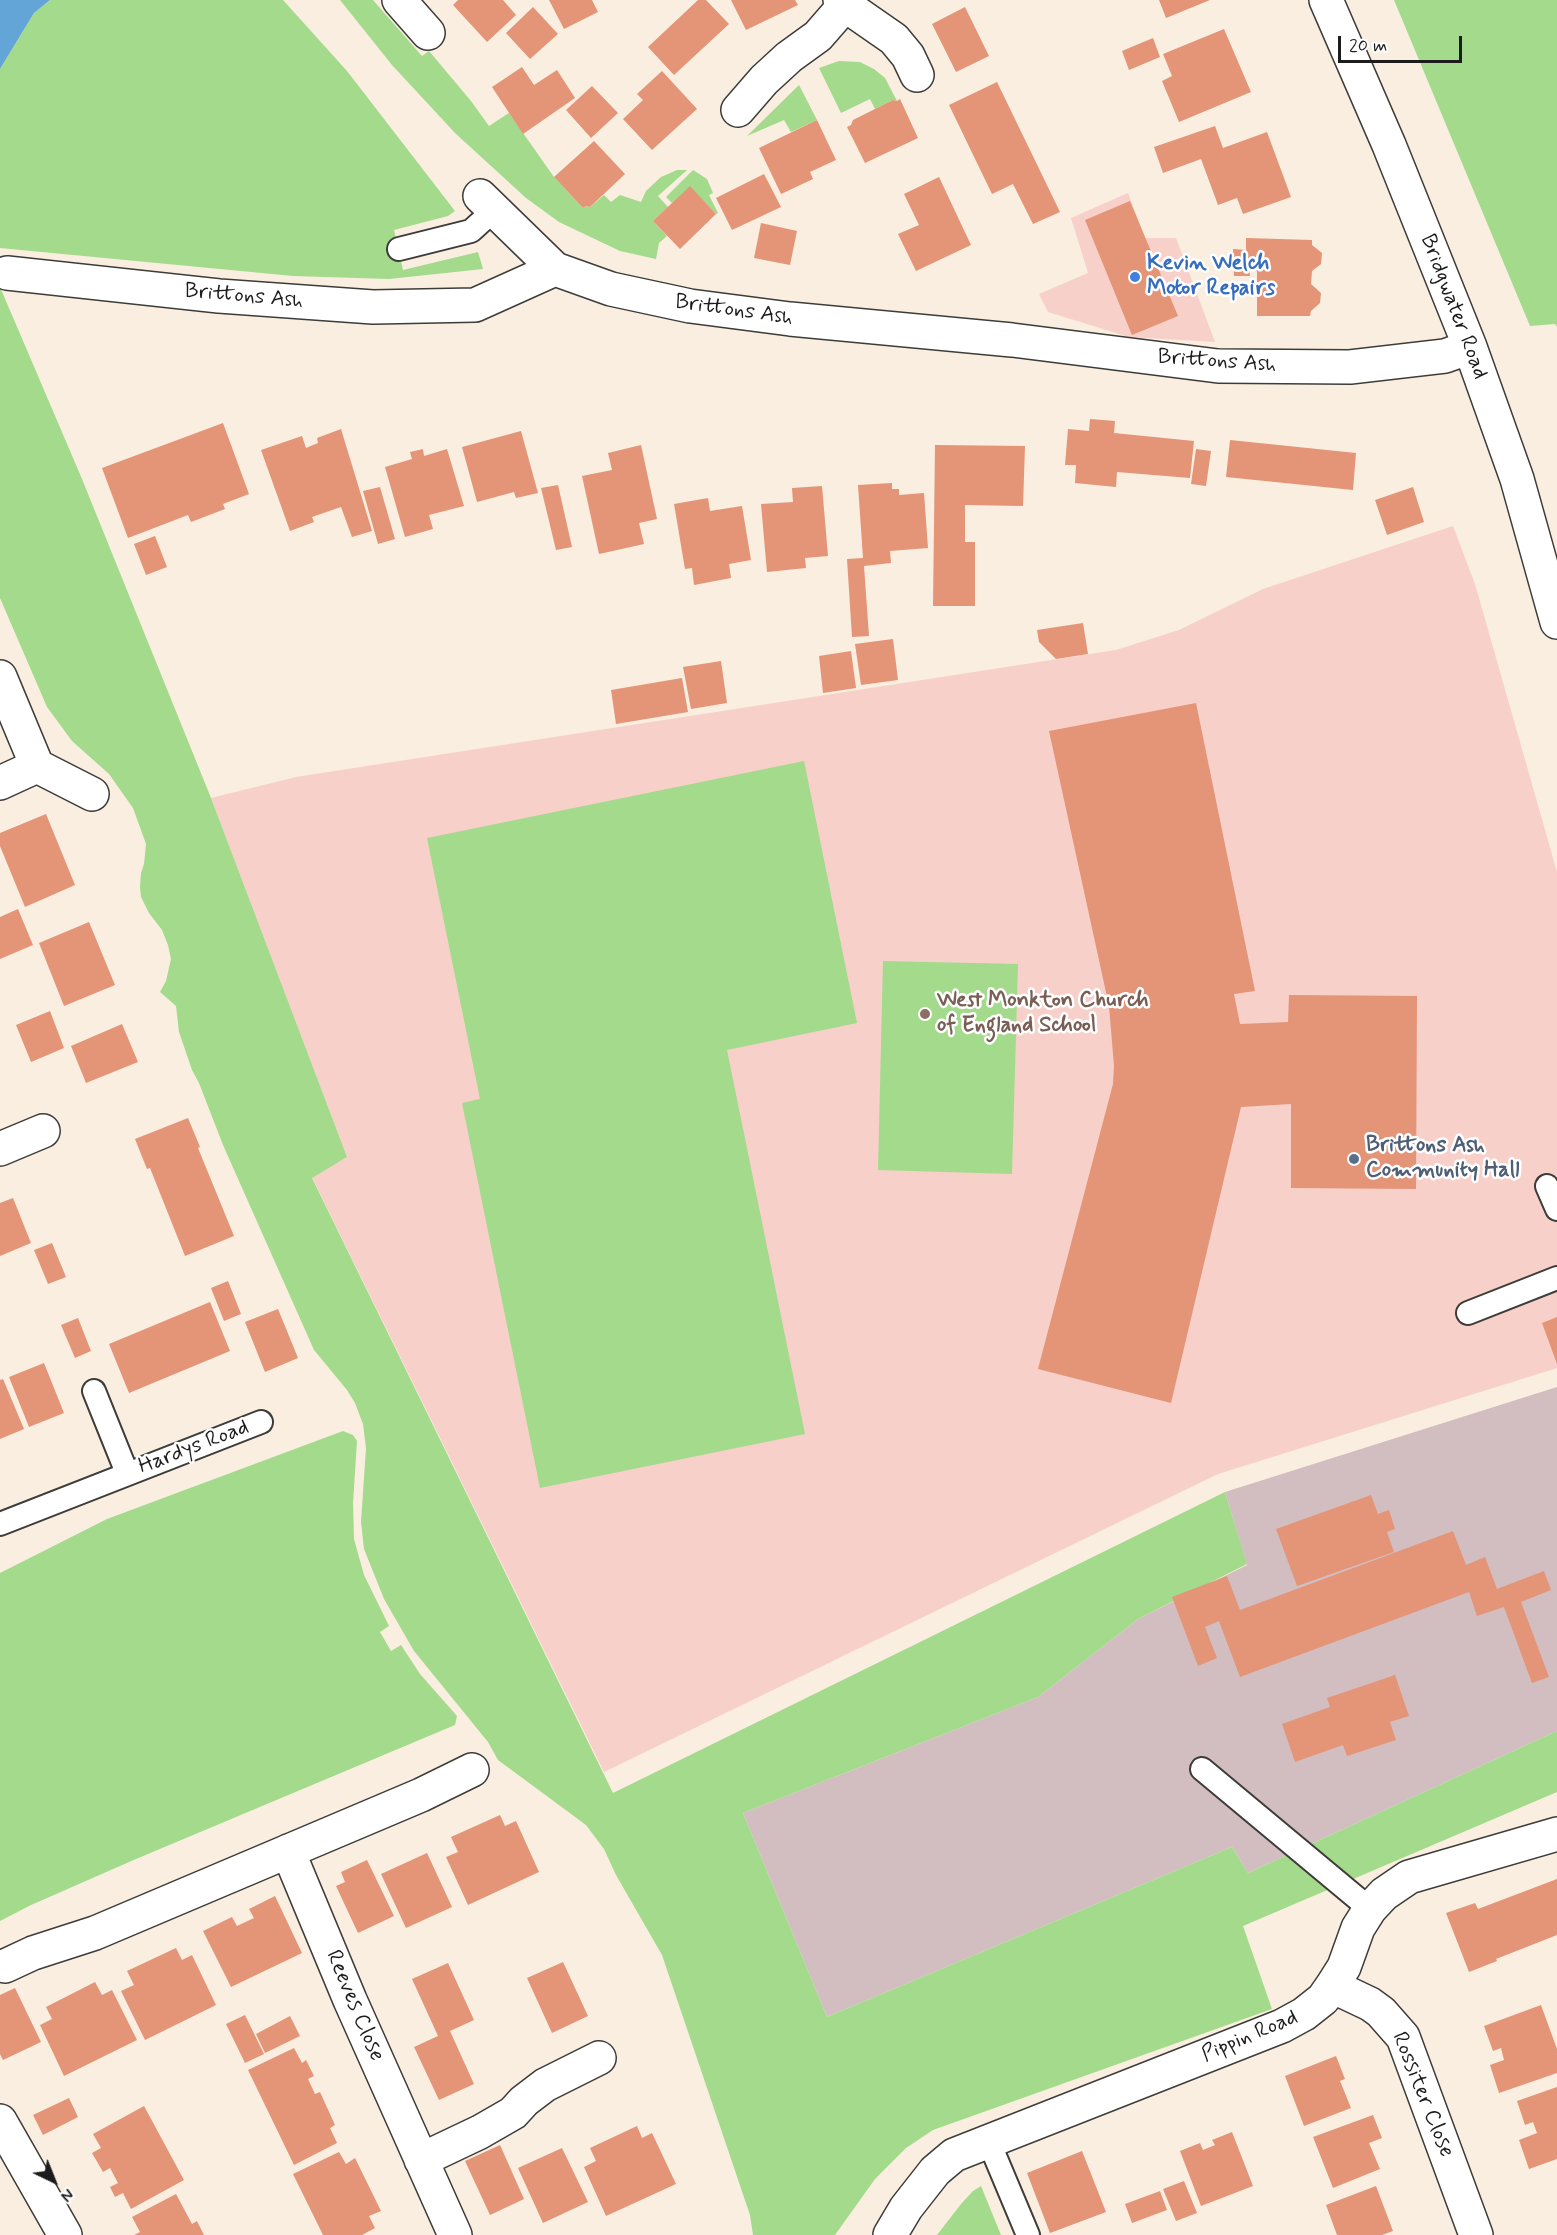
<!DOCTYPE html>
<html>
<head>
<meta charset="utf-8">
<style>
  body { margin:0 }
  #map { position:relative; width:1557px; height:2235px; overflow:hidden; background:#f9eedf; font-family:Mynerve,sans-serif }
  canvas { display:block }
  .north { position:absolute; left:24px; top:2151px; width:60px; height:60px; -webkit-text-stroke:4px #fff; paint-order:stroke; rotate:137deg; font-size:16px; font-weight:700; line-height:24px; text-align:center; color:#1c1c1c }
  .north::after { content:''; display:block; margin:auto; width:21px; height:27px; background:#1c1c1c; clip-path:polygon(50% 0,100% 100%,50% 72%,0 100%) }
  .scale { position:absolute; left:1338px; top:36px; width:124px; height:27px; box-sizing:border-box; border:3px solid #1c1c1c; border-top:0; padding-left:8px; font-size:18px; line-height:21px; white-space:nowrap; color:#1c1c1c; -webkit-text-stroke:4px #fff; paint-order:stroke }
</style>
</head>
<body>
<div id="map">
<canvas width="1557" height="2235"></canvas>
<div class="north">N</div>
<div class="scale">20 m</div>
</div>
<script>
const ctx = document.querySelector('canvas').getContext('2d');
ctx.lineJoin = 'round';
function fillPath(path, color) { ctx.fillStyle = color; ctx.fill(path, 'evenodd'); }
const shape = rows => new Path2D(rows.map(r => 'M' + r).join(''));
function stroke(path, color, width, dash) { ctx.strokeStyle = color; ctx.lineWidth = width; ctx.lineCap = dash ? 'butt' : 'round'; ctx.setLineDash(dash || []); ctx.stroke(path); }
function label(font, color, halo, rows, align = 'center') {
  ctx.font = font + ' Mynerve,sans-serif'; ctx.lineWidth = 5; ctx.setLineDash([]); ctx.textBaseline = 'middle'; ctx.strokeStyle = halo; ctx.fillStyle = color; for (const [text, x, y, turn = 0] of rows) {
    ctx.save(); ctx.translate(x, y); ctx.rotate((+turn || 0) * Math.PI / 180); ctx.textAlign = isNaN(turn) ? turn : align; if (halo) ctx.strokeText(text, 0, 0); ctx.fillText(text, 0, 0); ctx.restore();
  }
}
fillPath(shape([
  [1128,193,1145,238,1176,238,1215,342,1129,337,1048,312,1039,294,1088,273,1071,218],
  [1453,526,1475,584,1557,872,1557,1368,1218,1474,604,1772,312,1177,347,1157,211,798,296,777,1116,650,1179,630,1263,589]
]), '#f7d0c9');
fillPath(shape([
  [1557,1387,1557,1731,1248,1873,1232,1847,827,2017,743,1813,1038,1697,1138,1619,1247,1565,1225,1492]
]), '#d2bec1');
fillPath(shape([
  [50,0,283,0,347,71,455,211,448,216,394,230,403,270,478,252,483,269,389,279,293,276,0,248,0,69,34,13],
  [340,0,373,0,422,56,429,51,471,101,489,126,509,113,554,177,583,208,586,206,590,207,604,195,611,202,620,195,641,202,646,191,661,177,677,170,687,170,658,196,668,207,653,221,667,236,659,243,656,259,620,251,559,222,526,198,455,133,392,65],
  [1394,0,1557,0,1557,327,1555,324,1530,326],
  [839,61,860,62,874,69,885,78,897,101,893,100,875,109,870,99,841,113,819,68],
  [799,85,817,120,791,132,784,120,747,136],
  [693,170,707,179,713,193,709,195,718,213,716,214,690,187,672,203,666,197],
  [0,287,82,479,211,798,347,1157,312,1178,613,1793,1225,1492,1247,1564,1138,1619,1038,1697,743,1813,827,2017,1232,1847,1248,1873,1557,1731,1557,1792,1243,1926,1272,2009,933,2130,906,2148,875,2179,835,2235,753,2235,750,2215,662,1955,616,1875,604,1849,586,1825,498,1760,488,1742,414,1651,384,1599,364,1549,361,1522,366,1448,363,1424,355,1403,347,1390,314,1350,223,1145,199,1083,192,1070,179,1032,176,1006,160,992,166,981,171,959,168,945,162,930,149,913,141,897,140,887,141,873,144,864,146,844,133,808,109,774,72,741,47,707,0,598],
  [804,761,857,1023,727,1050,805,1434,540,1488,462,1103,480,1099,427,838],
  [883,961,1018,964,1012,1174,878,1170],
  [343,1431,353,1435,357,1441,353,1503,354,1539,364,1575,389,1626,380,1632,391,1651,401,1645,420,1674,457,1716,455,1725,136,1859,31,1905,0,1921,0,1573,107,1519],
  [981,2186,1001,2235,937,2235,961,2204,973,2191]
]), '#a3da8c');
fillPath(shape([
  [0,0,50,0,34,13,0,69]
]), '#63a5d7');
fillPath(shape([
  [458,0,503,0,516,15,487,42,453,5],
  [549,0,592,0,598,12,564,29],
  [698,0,706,0,729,24,674,75,648,47],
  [731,0,795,0,798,5,746,30],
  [1159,0,1210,0,1166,18],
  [533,7,558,34,530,59,506,33],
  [965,7,989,56,956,72,932,24],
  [1224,29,1251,92,1179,122,1162,81,1172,76,1163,54],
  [1153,38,1160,57,1129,70,1122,51],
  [522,67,534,85,557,70,575,98,523,134,492,87],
  [662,71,697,109,652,150,623,119,643,100,637,94],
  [997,82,1060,212,1033,224,1013,184,992,194,949,105],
  [592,86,618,113,591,138,566,110],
  [900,99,918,138,865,163,847,127,851,125,853,120,893,100,897,101],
  [817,120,836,160,810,172,813,179,781,194,759,148],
  [1215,126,1223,148,1267,132,1291,197,1243,214,1237,198,1218,205,1201,159,1163,173,1154,147],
  [594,141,625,174,590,207,586,206,583,208,554,177],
  [764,174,781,207,732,230,716,198],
  [939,177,971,245,916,271,898,234,919,225,904,194],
  [690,186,716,214,680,249,653,221],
  [1130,201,1178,316,1132,335,1085,220],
  [761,223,797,231,790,265,754,258],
  [1246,238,1312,240,1312,245,1322,253,1321,264,1312,271,1311,284,1321,293,1320,303,1311,311,1310,316,1257,316,1257,271,1249,270,1250,276,1234,276,1233,249,1246,250],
  [1090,419,1115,421,1114,433,1194,441,1190,478,1117,472,1116,487,1075,483,1076,465,1065,465,1068,429,1089,431],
  [223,423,249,494,223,504,225,509,191,522,188,515,128,538,102,468],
  [341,429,372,531,352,537,341,507,312,517,314,522,290,531,261,450,302,436,306,448,318,443,317,438],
  [521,431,538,493,516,498,514,492,477,502,462,447],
  [1230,440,1356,453,1353,490,1226,477],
  [641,445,657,519,639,523,644,544,599,554,582,476,612,470,608,453],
  [935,445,1025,446,1023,506,965,505,965,542,975,542,975,606,933,606],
  [423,449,424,456,447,449,464,506,429,515,433,529,405,537,385,467,412,459,410,452],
  [1196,449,1211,451,1206,486,1191,484],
  [892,483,892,489,899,489,899,495,924,493,928,548,890,551,891,563,864,566,869,636,852,637,847,559,863,558,858,485],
  [558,485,572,547,556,550,541,488],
  [822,486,828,556,805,558,806,568,767,572,761,504,793,502,792,488],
  [380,487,395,539,378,544,363,491],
  [1413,487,1424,522,1387,535,1375,500],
  [708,498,710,511,742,506,751,560,729,564,731,578,694,585,692,568,685,569,674,504],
  [155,536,167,567,146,575,134,544],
  [1083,623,1088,654,1056,659,1039,642,1037,630],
  [893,639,898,680,861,685,855,644],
  [851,651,856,688,823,693,819,656],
  [721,661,727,703,691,709,683,667],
  [682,678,688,712,616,724,611,690],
  [1196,703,1255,991,1234,994,1240,1024,1288,1022,1289,995,1417,996,1416,1189,1291,1188,1291,1104,1241,1107,1171,1403,1038,1369,1113,1084,1114,1066,1109,1006,1049,731],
  [46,814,75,885,25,907,0,846,0,833],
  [18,909,33,945,0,959,0,917],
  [89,922,115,985,64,1006,39,943],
  [50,1011,64,1048,31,1062,16,1025],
  [122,1024,138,1062,86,1083,71,1046],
  [188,1118,200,1147,198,1148,234,1236,185,1256,150,1168,147,1169,135,1139],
  [13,1198,31,1243,0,1256,0,1203],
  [52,1243,66,1277,48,1284,34,1250],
  [228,1281,241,1314,224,1321,211,1288],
  [210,1302,230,1351,129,1393,109,1344],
  [278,1309,298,1358,265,1372,245,1322],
  [1557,1317,1557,1364,1542,1323],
  [78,1318,91,1351,75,1358,61,1325],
  [44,1363,64,1413,29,1427,9,1377],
  [3,1379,24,1429,0,1439,0,1380],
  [1371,1495,1378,1514,1389,1510,1395,1529,1387,1532,1394,1552,1297,1586,1276,1529],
  [1453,1531,1466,1565,1485,1557,1497,1589,1544,1571,1551,1590,1521,1602,1549,1677,1532,1683,1504,1607,1477,1616,1469,1592,1240,1677,1219,1621,1205,1627,1217,1658,1198,1666,1172,1597,1227,1576,1240,1610],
  [1395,1675,1409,1716,1390,1722,1396,1740,1347,1756,1343,1745,1295,1762,1282,1724,1330,1707,1327,1698],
  [500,1815,505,1826,516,1821,539,1872,468,1905,446,1857,458,1852,451,1837],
  [427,1853,452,1907,406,1928,381,1874],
  [367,1860,394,1916,358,1933,336,1886,345,1882,341,1872],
  [1557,1879,1557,1935,1496,1959,1497,1961,1469,1972,1446,1913,1475,1903,1478,1909],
  [275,1896,302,1953,231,1987,203,1931,232,1917,237,1926,254,1918,249,1909],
  [176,1948,182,1960,192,1955,216,2005,145,2040,121,1991,134,1985,127,1971],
  [563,1962,588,2016,552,2033,527,1978],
  [448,1963,474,2020,450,2031,474,2084,439,2100,414,2047,438,2036,412,1979],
  [95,1982,102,1995,112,1990,137,2040,64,2076,40,2025,52,2019,46,2007],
  [15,1988,41,2042,3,2060,0,2054,0,1995],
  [1541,2005,1557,2049,1557,2073,1499,2093,1490,2065,1504,2060,1501,2048,1493,2051,1484,2026],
  [245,2015,264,2054,245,2063,226,2024],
  [290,2016,300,2036,265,2053,256,2034],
  [294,2048,302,2063,306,2060,314,2076,308,2079,315,2094,320,2092,335,2125,330,2128,337,2143,294,2165,248,2070],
  [1336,2056,1345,2079,1340,2081,1351,2108,1304,2126,1285,2076],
  [1557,2087,1557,2159,1529,2169,1519,2140,1537,2133,1533,2122,1525,2125,1517,2101],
  [69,2098,78,2117,43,2135,33,2115],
  [144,2106,184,2180,131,2209,123,2193,115,2197,110,2187,118,2183,110,2168,103,2172,92,2153,101,2148,93,2134],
  [1373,2115,1382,2138,1369,2143,1380,2169,1333,2188,1313,2137],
  [637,2126,642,2138,652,2133,676,2184,606,2216,584,2167,596,2161,590,2148],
  [1232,2132,1253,2186,1201,2206,1180,2151,1200,2143,1203,2150,1215,2145,1212,2140],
  [500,2145,524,2199,490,2215,465,2161],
  [562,2148,588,2202,543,2223,518,2168],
  [1082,2151,1106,2212,1050,2233,1027,2173],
  [339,2152,346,2164,355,2158,381,2211,369,2216,375,2228,362,2235,323,2235,293,2174],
  [1184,2181,1197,2213,1176,2221,1163,2189],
  [1376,2186,1393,2231,1382,2235,1337,2235,1326,2205],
  [1160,2191,1167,2210,1132,2223,1125,2204],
  [176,2194,192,2224,197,2221,204,2235,134,2235,140,2232,132,2217]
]), '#e49477');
const service = shape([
  [399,249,471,231,493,211],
  [1547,1186,1557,1209],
  [1468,1313,1557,1278],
  [94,1391,127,1473],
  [0,1524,261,1422],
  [1202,1769,1370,1909],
  [989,2142,1028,2235]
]);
const minor = shape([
  [399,0,428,33],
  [1326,0,1389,145,1470,347,1517,479,1557,622],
  [845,5,894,39,908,56,917,75],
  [738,110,764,80,789,57,818,36,845,5,840,0],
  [480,196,555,269],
  [7,273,219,296,373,307,475,305,555,269,611,289,690,306,790,319,1012,340,1218,366,1350,367,1445,356,1470,347],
  [0,677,37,766,0,783],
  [37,766,92,794],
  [0,1149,43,1131],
  [288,1851,350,2000,455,2235],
  [5,1966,33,1953,95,1933,421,1795,472,1770],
  [1332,1986,1370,2004,1381,2012,1403,2037,1476,2235],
  [0,2121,65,2235],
  [421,2160,480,2132,513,2113,524,2101,545,2085,599,2058],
  [890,2235,906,2208,935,2171,954,2155,1282,2026,1304,2014,1323,1999,1332,1986,1344,1967,1358,1928,1370,1909,1384,1894,1409,1877,1557,1834]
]);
stroke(service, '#3d3c39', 26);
stroke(minor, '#3d3c39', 36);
stroke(service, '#fff', 22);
stroke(minor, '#fff', 33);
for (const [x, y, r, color] of [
  [1135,277,6,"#3f7fe0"],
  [925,1014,6,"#8d6e63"],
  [1354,1159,6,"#5c6f8a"]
]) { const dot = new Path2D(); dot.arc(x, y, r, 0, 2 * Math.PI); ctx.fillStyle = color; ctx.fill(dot); stroke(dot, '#fff', 2); }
label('bold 22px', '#366cbe', '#fff', [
  ["Kevin Welch",1147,264],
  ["Motor Repairs",1147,289]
], 'left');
label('22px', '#1c1c1c', '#fff', [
  ["Brittons Ash",244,297,5],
  ["Bridgwater Road",1453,307,69],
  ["Brittons Ash",734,311,8],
  ["Brittons Ash",1217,362,4],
  ["Hardys Road",194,1448,-21],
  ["Reeves Close",354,2006,67],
  ["Pippin Road",1250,2037,-23],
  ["Rossiter Close",1422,2095,68]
]);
label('bold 22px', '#785e54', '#fff', [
  ["West Monkton Church",937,1001],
  ["of England School",937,1026]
], 'left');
label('bold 22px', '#4e5e75', '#fff', [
  ["Brittons Ash",1366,1146],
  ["Community Hall",1366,1171]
], 'left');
</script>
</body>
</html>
